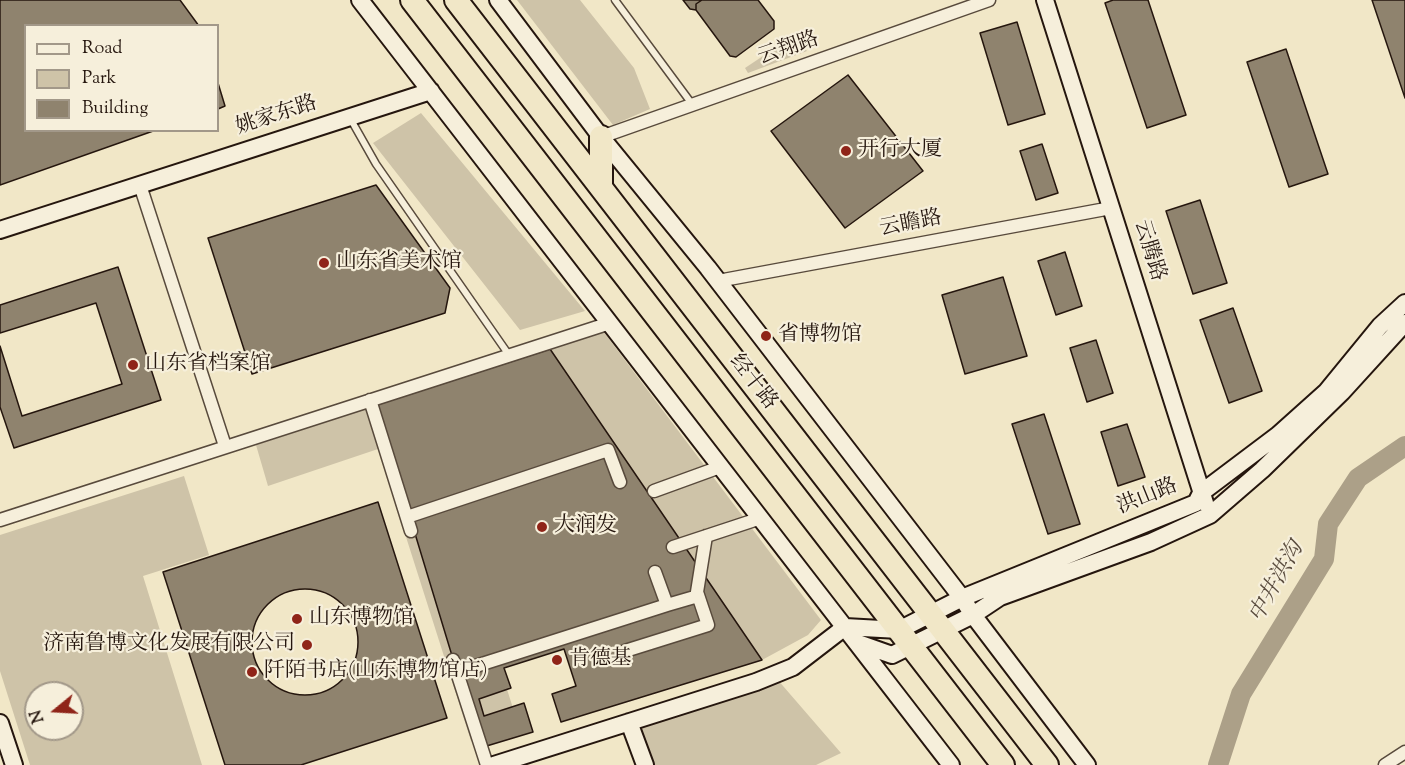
<!DOCTYPE html>
<html>
<head>
<meta charset="utf-8">
<style>
  body { margin:0 }
  #map { position:relative; width:1405px; height:765px; overflow:hidden; background:#f1e7c7; font-family:"Sorts Mill Goudy",serif }
  canvas { display:block }
  .legend { position:absolute; left:24px; top:24px; width:195px; height:108px; box-sizing:border-box; background:#f6efdb; border:2px solid #a29889; margin:0; padding:8px 10px; list-style:none; font-size:18px; color:#25160e }
  .legend li { display:flex; align-items:center; gap:12px; height:30px }
  .legend b { width:30px; border:2px solid #a29889 }
  .north { position:absolute; left:24px; top:681px; width:60px; height:60px; box-sizing:border-box; background:#f6efdb; border:2px solid #a29889; border-radius:50%; rotate:252deg; font-size:16px; font-weight:700; line-height:24px; text-align:center; color:#25160e }
  .north::after { content:''; display:block; margin:auto; width:21px; height:27px; background:#8f2418; clip-path:polygon(50% 0,100% 100%,50% 72%,0 100%) }
</style>
</head>
<body>
<div id="map">
<canvas width="1405" height="765"></canvas>
<ul class="legend">
<li><b style="height:8px;background:#f6efdb"></b>Road</li>
<li><b style="height:16px;background:#cec3a8"></b>Park</li>
<li><b style="height:16px;background:#8f836e"></b>Building</li>
</ul>
<div class="north">N</div>
</div>
<script>
const ctx = document.querySelector('canvas').getContext('2d');
ctx.lineJoin = 'round';
function fillPath(path, color) { ctx.fillStyle = color; ctx.fill(path, 'evenodd'); }
const shape = rows => new Path2D(rows.map(r => 'M' + r).join(''));
function stroke(path, color, width, dash) { ctx.strokeStyle = color; ctx.lineWidth = width; ctx.lineCap = dash ? 'butt' : 'round'; ctx.setLineDash(dash || []); ctx.stroke(path); }
function label(font, color, halo, rows, align = 'center') {
  ctx.font = font + ' "Sorts Mill Goudy","Noto Serif SC",serif'; ctx.lineWidth = 4.5; ctx.setLineDash([]); ctx.textBaseline = 'middle'; ctx.strokeStyle = halo; ctx.fillStyle = color; for (const [text, x, y, turn = 0] of rows) {
    ctx.save(); ctx.translate(x, y); ctx.rotate((+turn || 0) * Math.PI / 180); ctx.textAlign = isNaN(turn) ? turn : align; if (halo) ctx.strokeText(text, 0, 0); ctx.fillText(text, 0, 0); ctx.restore();
  }
}
fillPath(shape([
  [517,0,580,0,634,68,650,109,613,125],
  [793,36,807,51,748,73,745,68],
  [421,113,585,311,520,330,373,143],
  [603,331,821,620,808,635,762,660,561,722,552,694,630,668,616,621,497,658,519,727,471,741,378,449,268,486,256,445],
  [184,476,209,555,143,576,202,765,30,765,0,671,0,535],
  [36,693,72,693,72,729,36,729],
  [777,679,841,753,816,765,653,765,639,726]
]), '#cec3a8');
stroke(shape([
  [1218,765,1241,694,1324,559,1328,524,1358,478,1405,446]
]), '#aca088', 20);
const building = shape([
  [0,0,180,0,199,26,26,26,26,130,156,130,0,185,0,0],
  [683,0,702,0,696,4,696,10,690,9,683,0],
  [702,0,758,0,774,21,774,29,736,57,730,56,696,10,696,4,702,0],
  [1113,0,1148,0,1186,115,1147,128,1105,3,1113,0],
  [1372,0,1405,0,1405,98,1372,0],
  [1017,22,1045,114,1008,125,980,33,1017,22],
  [1286,49,1328,174,1289,187,1247,62,1286,49],
  [848,75,923,171,845,228,771,131,848,75],
  [218,83,225,106,218,109,218,83],
  [1042,144,1058,193,1036,200,1020,151,1042,144],
  [376,185,450,288,445,313,252,374,208,238,376,185],
  [1200,200,1227,283,1193,294,1166,211,1200,200],
  [1065,252,1082,306,1056,315,1038,261,1065,252],
  [118,267,161,400,14,448,0,407,0,346,22,416,122,384,96,303,0,333,0,305,118,267],
  [1003,277,1027,356,965,374,942,295,1003,277],
  [1233,308,1262,391,1229,403,1200,320,1233,308],
  [1096,340,1113,393,1087,402,1070,348,1096,340],
  [550,349,762,660,561,722,552,694,576,686,564,649,504,668,511,688,479,699,484,716,524,703,533,732,480,748,376,405,550,349],
  [1044,414,1080,524,1048,534,1012,424,1044,414],
  [1127,424,1145,477,1118,486,1101,432,1127,424],
  [378,502,447,718,301,765,225,765,163,572,378,502],
  '252 642a53 53 0 1 1 106 0a53 53 0 1 1-106 0Z'
]);
fillPath(building, '#8f836e');
stroke(building, '#25160e', 1.5);
const lane = shape([
  [615,0,692,104],
  [350,118,376,164,509,355]
]);
const street = shape([
  [601,137,989,0],
  [140,185,225,446],
  [718,281,1111,208],
  [370,400,411,531],
  [654,491,720,467],
  [407,517,608,450,620,482],
  [0,520,610,323],
  [673,547,761,518],
  [667,605,698,596],
  [625,651,708,625,697,592,706,536],
  [453,660,487,765],
  [457,672,667,605,655,572],
  [1385,765,1405,752]
]);
const secondary = shape([
  [360,0,951,765],
  [498,0,601,137,708,268,962,598,973,615,1087,765],
  [1045,0,1205,503],
  [0,230,431,91],
  [845,627,899,630,962,598,1196,503,1201,493,1278,435,1326,392,1380,326,1405,303],
  [858,643,892,655,973,615,1000,597,1151,542,1210,515,1262,470,1342,392,1405,323],
  [629,722,645,765],
  [0,723,14,765],
  [494,765,756,682,793,667,845,627]
]);
const highway = shape([
  [412,0,1003,765],
  [456,0,1047,765],
  [601,187,601,137]
]);
stroke(lane, '#584a3c', 9);
stroke(street, '#584a3c', 15);
stroke(secondary, '#25160e', 20);
stroke(highway, '#25160e', 26);
stroke(lane, '#f6efdb', 6);
stroke(street, '#f6efdb', 12);
stroke(secondary, '#f6efdb', 16);
stroke(highway, '#f1e7c7', 22);
for (const [x, y, r, color] of [
  [846,151,6,"#8f2418"],
  [324,263,6,"#8f2418"],
  [766,336,6,"#8f2418"],
  [133,365,6,"#8f2418"],
  [542,527,6,"#8f2418"],
  [297,619,6,"#8f2418"],
  [307,645,6,"#8f2418"],
  [557,660,6,"#8f2418"],
  [252,672,6,"#8f2418"]
]) { const dot = new Path2D(); dot.arc(x, y, r, 0, 2 * Math.PI); ctx.fillStyle = color; ctx.fill(dot); stroke(dot, '#f6efdb', 2); }
label('21px', '#25160e', '#f6efdb', [
  ["云翔路",789,50,-19],
  ["姚家东路",277,117,-18],
  ["云瞻路",911,225,-11],
  ["云腾路",1148,251,73],
  ["经十路",752,383,52],
  ["洪山路",1148,498,-22]
]);
label('21px', '#25160e', '#f6efdb', [
  ["开行大厦",858,151],
  ["山东省美术馆",336,263],
  ["省博物馆",778,336],
  ["山东省档案馆",145,365],
  ["大润发",554,527],
  ["山东博物馆",309,619],
  ["济南鲁博文化发展有限公司",295,645,"right"],
  ["肯德基",569,660],
  ["阡陌书店(山东博物馆店)",264,672]
], 'left');
label('italic 22px', '#5b4d3f', '#f6efdb', [
  ["中井洪沟",1278,583,-61]
]);
</script>
</body>
</html>
